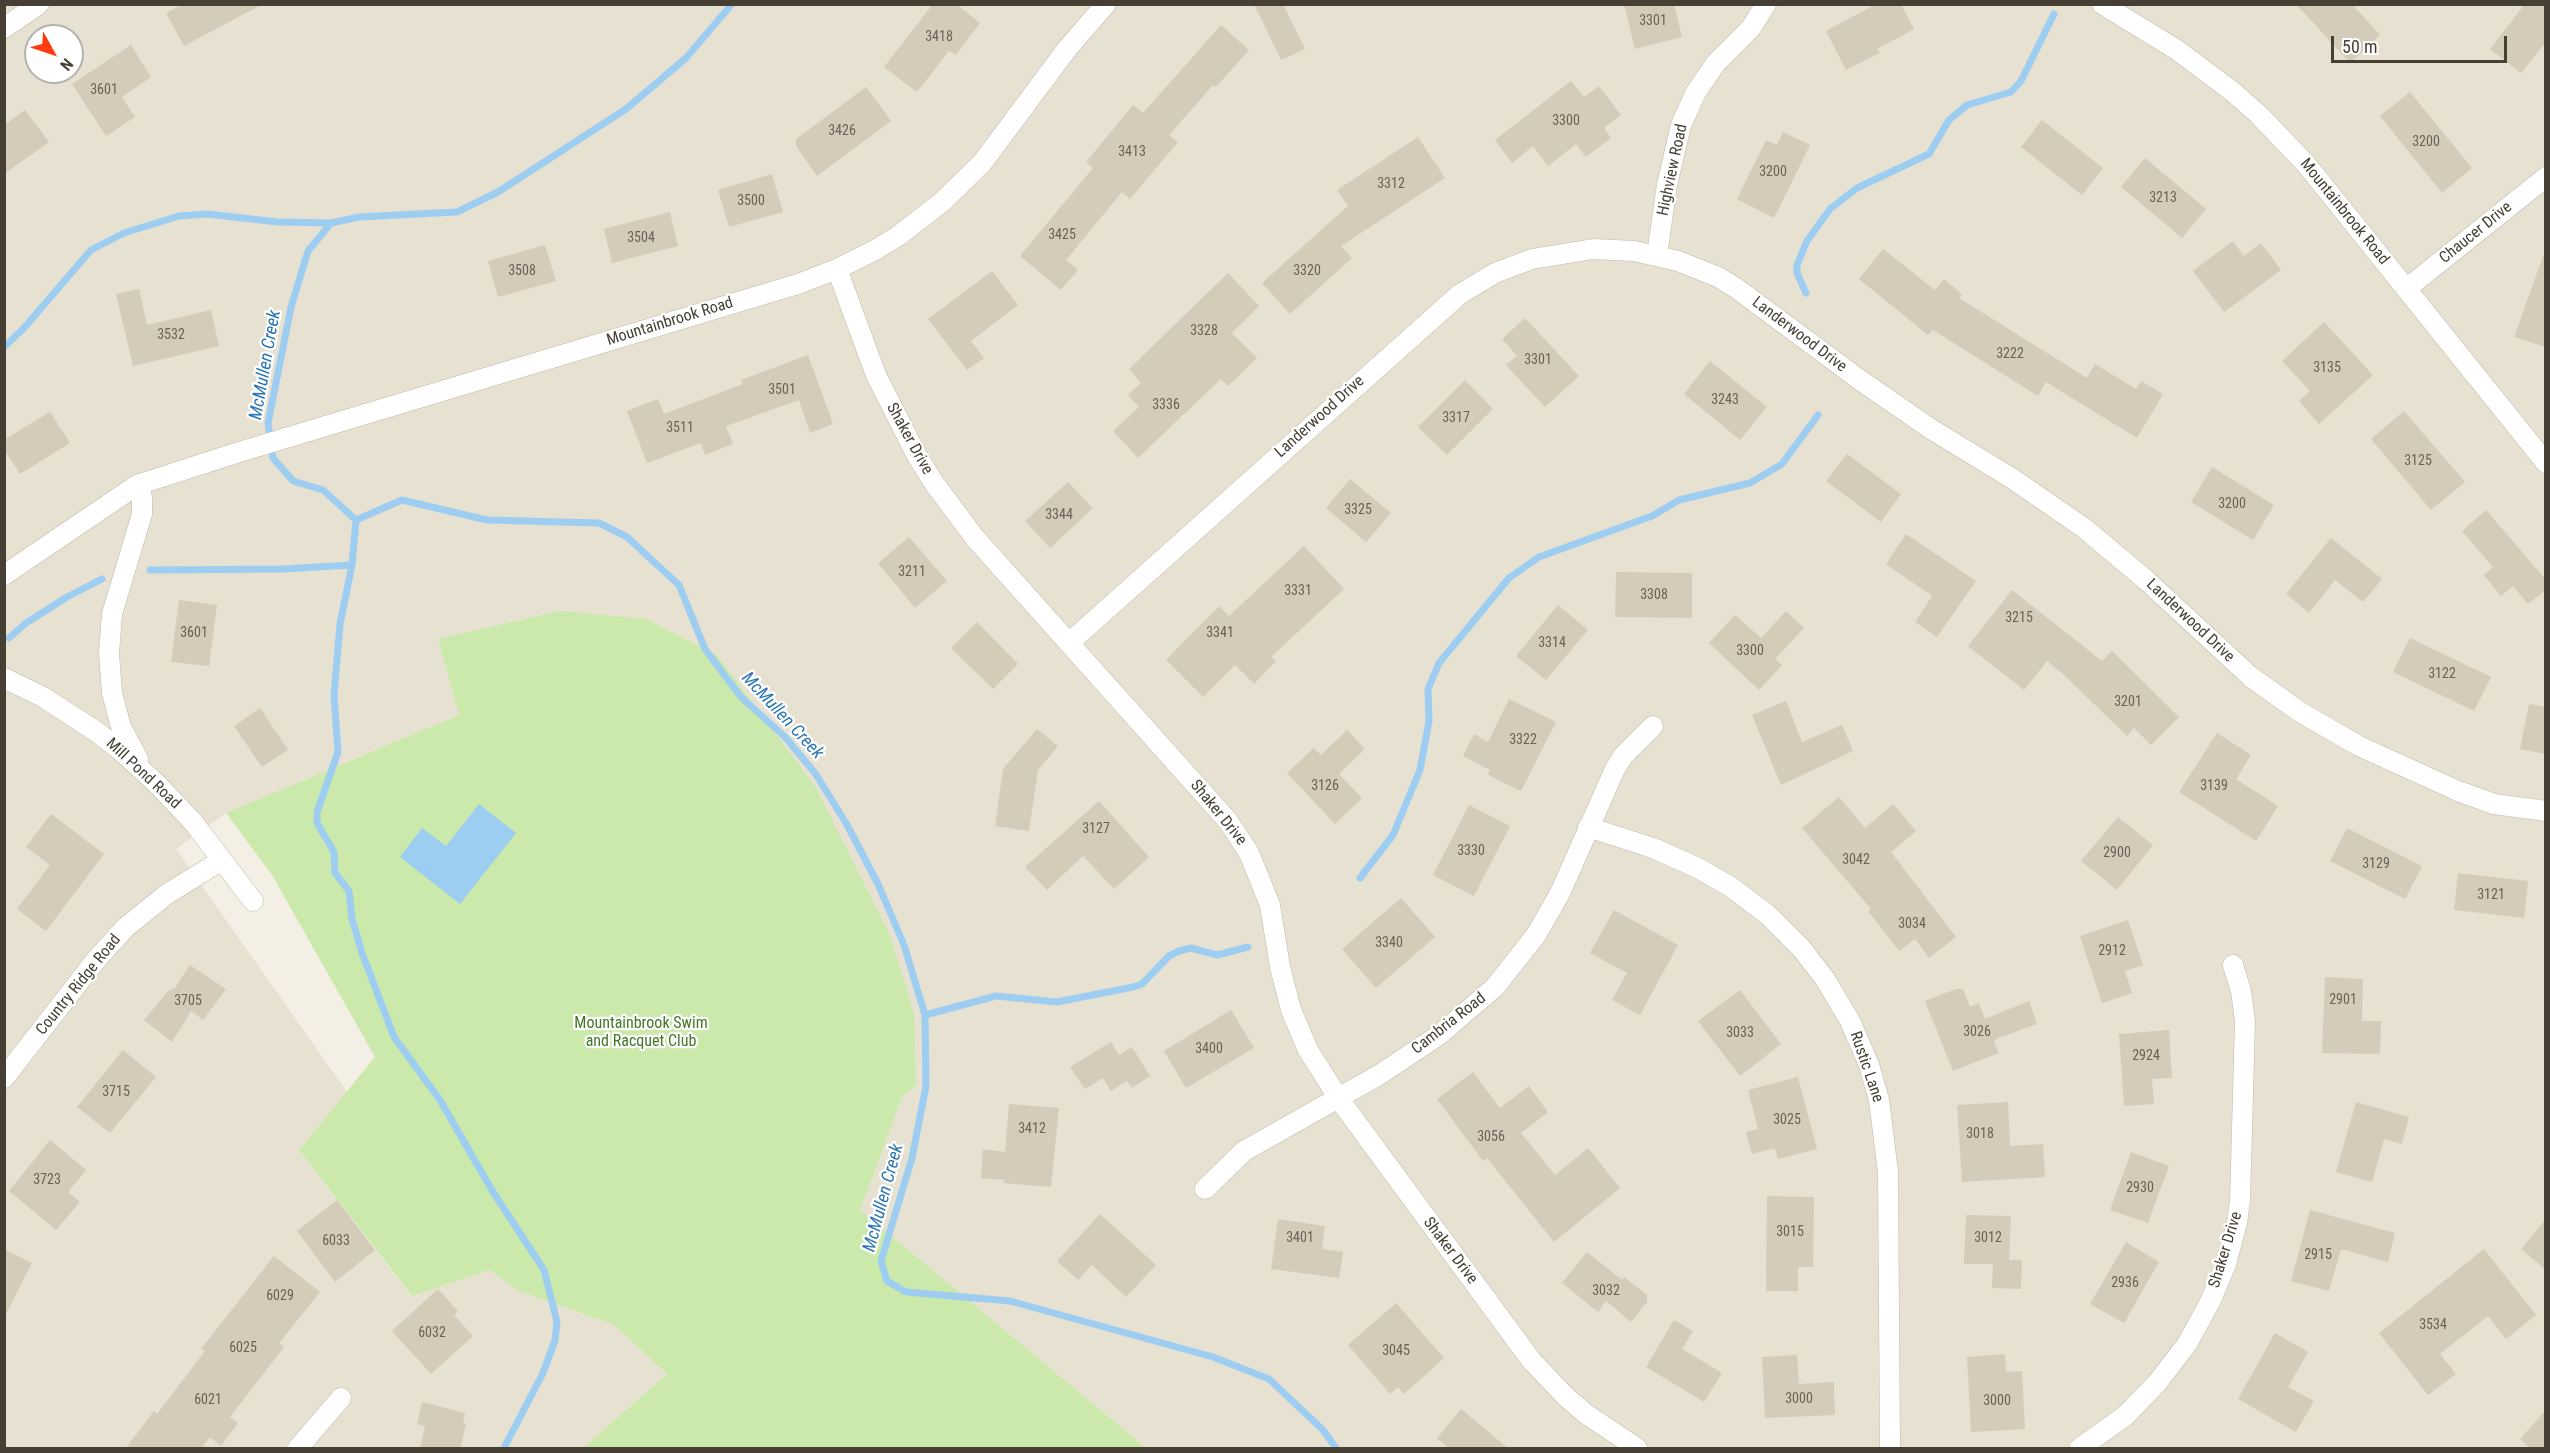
<!DOCTYPE html>
<html>
<head>
<meta charset="utf-8">
<style>
  body { margin:0 }
  #map { position:relative; width:2550px; height:1453px; overflow:hidden; background:#f3efe4; font-family:"Roboto Condensed",sans-serif }
  canvas { display:block }
  .frame { position:absolute; inset:0; border:6px solid #453f34; pointer-events:none }
  .north { position:absolute; left:24px; top:24px; width:60px; height:60px; box-sizing:border-box; background:#fff; border:2px solid #b5b2ae; border-radius:50%; rotate:130deg; font-size:16px; font-weight:700; line-height:24px; text-align:center; color:#453f34 }
  .north::after { content:''; display:block; margin:auto; width:21px; height:27px; background:#ff3b0f; clip-path:polygon(50% 0,100% 100%,50% 72%,0 100%) }
  .scale { position:absolute; left:2331px; top:36px; width:176px; height:27px; box-sizing:border-box; border:3px solid #453f34; border-top:0; padding-left:8px; font-size:18px; line-height:21px; white-space:nowrap; color:#453f34; -webkit-text-stroke:4px #fff; paint-order:stroke }
</style>
</head>
<body>
<div id="map">
<canvas width="2550" height="1453"></canvas>
<div class="frame"></div>
<div class="north">N</div>
<div class="scale">50 m</div>
</div>
<script>
const ctx = document.querySelector('canvas').getContext('2d');
ctx.lineJoin = 'round';
function fillPath(path, color) { ctx.fillStyle = color; ctx.fill(path, 'evenodd'); }
const shape = rows => new Path2D(rows.map(r => 'M' + r).join(''));
function stroke(path, color, width, dash) { ctx.strokeStyle = color; ctx.lineWidth = width; ctx.lineCap = dash ? 'butt' : 'round'; ctx.setLineDash(dash || []); ctx.stroke(path); }
function label(font, color, halo, rows, align = 'center') {
  ctx.font = font + ' "Roboto Condensed",sans-serif'; ctx.lineWidth = 4.5; ctx.setLineDash([]); ctx.textBaseline = 'middle'; ctx.strokeStyle = halo; ctx.fillStyle = color; for (const [text, x, y, turn = 0] of rows) {
    ctx.save(); ctx.translate(x, y); ctx.rotate((+turn || 0) * Math.PI / 180); ctx.textAlign = isNaN(turn) ? turn : align; if (halo) ctx.strokeText(text, 0, 0); ctx.fillText(text, 0, 0); ctx.restore();
  }
}
fillPath(shape([
  [5,5,2545,5,2545,1448,1146,1448,859,1210,902,1097,916,1085,438,639,459,715,226,813,176,849,347,1092,299,1150,411,1296,489,1270,519,1291,614,1325,667,1374,583,1448,5,1448],
  [36,36,72,36,72,72,36,72]
]), '#e7e1d2');
fillPath(shape([
  [560,611,646,619,717,655,816,788,891,938,914,1014,916,1085,902,1097,860,1210,1146,1448,583,1448,667,1374,614,1325,519,1291,489,1270,412,1296,299,1150,375,1057,272,875,226,813,459,715,438,639]
]), '#cbe9ab');
fillPath(shape([
  [479,804,516,833,460,904,400,857,422,828,446,846]
]), '#9ecdf2');
stroke(shape([
  [331,223,308,251,291,307,268,423,273,458,293,481,323,490,356,520],
  [1806,293,1797,273,1797,265,1807,241,1830,209,1857,188,1929,154,1949,120,1967,105,2011,92,2021,81,2054,14],
  [4,347,24,328,91,250,124,233,179,216,207,214,278,222,331,223,359,217,457,212,498,192,626,109,686,58,732,4],
  [356,520,402,500,487,520,599,523,627,537,679,585,705,649,741,697,785,737,815,773,846,823,878,884,904,945,925,1015,926,1086,912,1158,881,1261,887,1281,906,1292,1010,1301,1213,1357,1269,1379,1323,1430,1336,1448],
  [356,520,352,565,340,624,334,695,338,752,317,812,317,823,334,852,335,873,349,891,352,919,362,953,394,1037,440,1100,493,1192,544,1270,557,1322,555,1340,543,1373,504,1448],
  [150,570,283,569,352,565],
  [9,638,26,623,67,597,102,579],
  [1360,878,1393,835,1420,770,1429,721,1428,689,1439,663,1509,578,1539,557,1652,516,1679,500,1750,483,1782,464,1818,415],
  [925,1015,996,996,1057,1002,1133,987,1142,984,1169,956,1179,951,1191,948,1217,955,1248,947]
]), '#9ecdf2', 7);
fillPath(shape([
  [183,4,263,4,184,46,166,13],
  [933,4,956,4,980,23,956,55,949,51,917,92,884,67],
  [1254,4,1283,4,1305,49,1281,60],
  [1624,4,1674,4,1682,37,1635,49],
  [1876,4,1901,4,1914,29,1877,49,1880,53,1846,70,1826,31],
  [2296,4,2352,4,2380,35,2350,63],
  [2525,4,2546,4,2546,42,2521,73,2490,49],
  [1221,25,1249,50,1216,87,1213,85,1169,135,1178,142,1130,199,1122,192,1066,260,1078,270,1061,290,1020,256,1093,168,1086,162,1133,105,1143,113],
  [131,45,151,77,122,97,135,117,106,136,72,84],
  [1571,81,1584,97,1599,86,1621,115,1604,128,1611,138,1586,157,1576,144,1548,166,1533,146,1512,163,1495,140],
  [866,87,891,121,817,176,796,146,796,139],
  [2410,92,2472,168,2442,193,2380,116],
  [25,110,49,142,4,174,4,125],
  [2042,120,2103,168,2082,195,2021,147],
  [1783,132,1810,145,1774,218,1737,199,1766,140,1777,145],
  [1418,137,1445,178,1341,246,1352,258,1290,314,1262,283,1348,206,1337,190],
  [2145,158,2206,209,2182,238,2121,187],
  [772,174,783,212,729,227,718,190],
  [670,212,678,246,612,263,604,229],
  [2233,241,2244,256,2261,243,2281,270,2224,312,2193,271],
  [545,245,556,281,498,297,488,261],
  [1883,249,1935,290,1944,279,1962,294,1959,298,2087,378,2095,364,2136,389,2141,381,2163,394,2137,438,2046,382,2038,396,1933,330,1928,335,1859,279],
  [2543,256,2546,257,2546,347,2514,337],
  [992,271,1018,305,971,341,984,358,967,370,928,319],
  [1228,273,1259,306,1232,333,1257,358,1228,386,1221,379,1138,458,1113,431,1139,407,1128,395,1141,383,1129,369],
  [139,289,147,325,211,310,219,346,133,366,116,294],
  [1525,318,1579,376,1545,407,1506,365,1517,356,1502,339],
  [2324,322,2373,375,2319,424,2299,401,2310,391,2282,361],
  [808,355,833,424,810,433,799,400,726,426,733,444,705,455,701,443,647,463,627,411,658,399,664,414,743,384,741,380],
  [1710,361,1767,407,1740,440,1684,394],
  [1465,380,1493,409,1447,455,1418,427],
  [2404,411,2465,482,2431,510,2371,439],
  [50,412,70,443,20,474,4,449,4,440],
  [1847,454,1901,494,1881,522,1826,481],
  [2212,467,2274,505,2253,540,2191,502],
  [1350,479,1391,513,1366,542,1326,508],
  [1068,482,1093,508,1050,548,1025,521],
  [2486,510,2546,580,2546,590,2528,604,2513,586,2501,596,2484,575,2493,567,2462,531],
  [1906,534,1976,581,1937,637,1915,622,1932,596,1886,564],
  [909,537,947,581,915,608,878,563],
  [2331,538,2382,579,2363,602,2335,580,2309,613,2286,594],
  [1304,546,1344,589,1271,657,1276,661,1254,684,1235,665,1203,697,1166,660,1219,606,1229,616],
  [1616,572,1692,573,1692,618,1615,617],
  [2012,590,2102,661,2112,651,2179,717,2151,745,2134,728,2127,736,2063,674,2047,661,2024,690,1968,646],
  [179,600,217,605,209,666,171,662],
  [1558,605,1588,630,1546,680,1516,656],
  [1786,611,1804,628,1775,659,1782,665,1759,690,1709,643,1735,615,1761,638],
  [977,622,1018,664,993,689,951,648],
  [2410,638,2491,677,2474,711,2393,672],
  [1509,699,1556,722,1521,791,1488,775,1490,770,1463,756,1474,734,1488,742],
  [1786,701,1802,742,1842,725,1853,751,1781,785,1752,715],
  [2529,704,2546,707,2546,754,2520,749],
  [260,708,288,750,262,767,234,726],
  [1037,729,1058,746,1038,770,1029,831,995,826,1003,769],
  [1347,730,1365,749,1339,774,1362,798,1335,824,1287,773,1314,748,1321,755],
  [2217,733,2251,755,2236,779,2278,806,2256,841,2179,792],
  [1839,797,1865,828,1893,804,1916,831,1891,852,1956,937,1929,958,1915,939,1899,951,1868,911,1871,909,1802,828],
  [1099,801,1149,857,1114,889,1083,856,1047,890,1025,867],
  [1469,805,1510,826,1474,896,1433,875],
  [51,814,104,854,46,931,17,909,50,865,26,847],
  [2118,817,2153,845,2117,890,2081,861],
  [2347,828,2422,866,2405,899,2330,861],
  [2458,873,2528,881,2524,918,2454,910],
  [1401,898,1435,937,1376,988,1342,949],
  [1614,910,1678,945,1640,1015,1612,1000,1627,973,1590,953],
  [2128,920,2143,965,2125,971,2132,993,2102,1003,2080,936],
  [190,965,226,989,203,1020,191,1011,172,1042,144,1020,168,991,175,988],
  [2325,977,2363,979,2362,1021,2381,1021,2380,1054,2322,1053],
  [1956,989,1963,989,1970,1007,1979,1003,1985,1019,2029,1001,2037,1024,1998,1038,1994,1041,1999,1053,1953,1071,1925,1001],
  [1740,990,1781,1044,1740,1076,1698,1021],
  [1231,1010,1254,1048,1186,1088,1164,1051],
  [2169,1030,2172,1078,2152,1079,2154,1104,2124,1106,2119,1034],
  [1111,1042,1119,1055,1132,1047,1150,1076,1132,1088,1127,1081,1111,1091,1103,1078,1085,1089,1070,1067],
  [123,1050,156,1077,110,1133,77,1107],
  [1473,1072,1500,1108,1529,1086,1548,1112,1521,1133,1555,1175,1588,1148,1620,1188,1554,1242,1487,1158,1483,1161,1437,1099],
  [1798,1077,1817,1149,1778,1159,1775,1148,1752,1154,1746,1132,1758,1129,1748,1090],
  [2008,1102,2010,1146,2043,1144,2045,1177,1962,1182,1957,1105],
  [2356,1102,2409,1117,2402,1144,2384,1139,2372,1182,2336,1172],
  [1009,1104,1059,1108,1051,1187,1003,1183,1004,1180,981,1178,983,1149,1005,1152],
  [50,1140,86,1170,68,1192,80,1202,56,1230,9,1191],
  [2131,1152,2169,1166,2148,1223,2110,1210],
  [1767,1196,1814,1197,1813,1267,1798,1267,1798,1291,1766,1291],
  [337,1200,375,1250,335,1282,297,1231],
  [2310,1210,2395,1233,2388,1262,2341,1249,2329,1291,2291,1281],
  [1100,1214,1156,1265,1126,1297,1092,1265,1078,1280,1057,1261],
  [1966,1215,2011,1216,2009,1260,2022,1260,2021,1289,1992,1288,1993,1264,1964,1264],
  [1278,1219,1325,1226,1322,1249,1343,1252,1339,1278,1271,1269],
  [2546,1219,2546,1270,2521,1249],
  [2126,1242,2159,1262,2124,1323,2090,1304],
  [4,1249,32,1263,4,1318],
  [2484,1249,2536,1315,2506,1339,2488,1316,2440,1354,2456,1374,2428,1395,2379,1333],
  [1587,1252,1622,1280,1624,1277,1647,1295,1647,1302,1631,1322,1606,1301,1598,1312,1562,1283],
  [274,1256,320,1292,279,1343,284,1347,230,1417,238,1423,221,1446,210,1437,201,1449,125,1449,154,1411,157,1414,205,1351,201,1349],
  [438,1289,458,1311,454,1315,473,1336,431,1374,392,1331],
  [1396,1303,1444,1358,1404,1394,1398,1387,1390,1394,1348,1345],
  [1674,1320,1693,1331,1682,1349,1722,1373,1704,1402,1646,1367],
  [2275,1333,2308,1352,2288,1387,2314,1401,2296,1432,2238,1399],
  [2005,1354,2006,1372,2022,1371,2025,1429,1971,1432,1967,1357],
  [1797,1355,1799,1384,1834,1382,1835,1415,1765,1418,1762,1357],
  [422,1402,465,1413,463,1423,466,1424,460,1449,420,1449,425,1426,417,1424],
  [1461,1409,1509,1449,1449,1449,1437,1438],
  [2546,1410,2546,1449,2531,1449,2520,1439]
]), '#d5cbb9');
const street = shape([
  [2102,4,2177,50,2233,92,2258,114,2306,164,2546,463],
  [4,28,39,4],
  [1657,255,1667,185,1681,125,1696,92,1716,63,1751,28,1766,4],
  [837,269,876,375,916,454,934,483,975,538,1228,821,1249,853,1270,905,1280,967,1291,1010,1308,1050,1339,1099,1531,1360,1566,1397,1586,1414,1637,1448],
  [2406,289,2546,177],
  [137,485,142,497,142,514,112,614,109,653,112,693,121,727,138,759],
  [4,575,137,485,236,453,798,284,837,269,875,250,898,236,942,202,982,163,1067,49,1106,4],
  [1069,643,1460,294,1495,273,1532,259,1593,249,1634,251,1678,261,1718,277,1736,288,1860,380,1931,429,2013,479,2084,528,2146,580,2251,677,2300,712,2359,746,2458,791,2494,804,2546,811],
  [4,678,43,697,97,732,120,750,158,785,193,822,253,901],
  [1588,827,1653,848,1698,868,1731,887,1768,915,1801,948,1825,979,1850,1021,1869,1065,1879,1100,1888,1172,1890,1448],
  [4,1078,96,960,125,928,167,894,222,860],
  [1205,1189,1244,1151,1379,1075,1439,1035,1495,987,1536,935,1560,893,1615,769,1623,756,1653,726],
  [298,1448,341,1398],
  [2080,1448,2125,1416,2157,1383,2187,1344,2210,1302,2226,1264,2237,1223,2240,1201,2245,1021,2241,991,2233,965]
]);
stroke(street, '#c1baa9', 21);
stroke(street, '#fff', 20);
label('14px', '#696255', null, [
  ["3301",1653,21],
  ["3418",939,37],
  ["3601",104,90],
  ["3300",1566,121],
  ["3426",842,131],
  ["3200",2426,142],
  ["3413",1132,152],
  ["3200",1773,172],
  ["3312",1391,184],
  ["3213",2163,198],
  ["3500",751,201],
  ["3425",1062,235],
  ["3504",641,238],
  ["3508",522,271],
  ["3320",1307,271],
  ["3328",1204,331],
  ["3532",171,335],
  ["3222",2010,354],
  ["3301",1538,360],
  ["3135",2327,368],
  ["3501",782,390],
  ["3243",1725,400],
  ["3336",1166,405],
  ["3317",1456,418],
  ["3511",680,428],
  ["3125",2418,461],
  ["3200",2232,504],
  ["3325",1358,510],
  ["3344",1059,515],
  ["3211",912,572],
  ["3331",1298,591],
  ["3308",1654,595],
  ["3215",2019,618],
  ["3601",194,633],
  ["3341",1220,633],
  ["3314",1552,643],
  ["3300",1750,651],
  ["3122",2442,674],
  ["3201",2128,702],
  ["3322",1523,740],
  ["3126",1325,786],
  ["3139",2214,786],
  ["3127",1096,829],
  ["3330",1471,851],
  ["2900",2117,853],
  ["3042",1856,860],
  ["3129",2376,864],
  ["3121",2491,895],
  ["3034",1912,924],
  ["3340",1389,943],
  ["2912",2112,951],
  ["2901",2343,1000],
  ["3705",188,1001],
  ["3026",1977,1032],
  ["3033",1740,1033],
  ["3400",1209,1049],
  ["2924",2146,1056],
  ["3715",116,1092],
  ["3025",1787,1120],
  ["3412",1032,1129],
  ["3018",1980,1134],
  ["3056",1491,1137],
  ["3723",47,1180],
  ["2930",2140,1188],
  ["3015",1790,1232],
  ["3401",1300,1238],
  ["3012",1988,1238],
  ["6033",336,1241],
  ["2915",2318,1255],
  ["2936",2125,1283],
  ["3032",1606,1291],
  ["6029",280,1296],
  ["3534",2433,1325],
  ["6032",432,1333],
  ["6025",243,1348],
  ["3045",1396,1351],
  ["3000",1799,1399],
  ["6021",208,1400],
  ["3000",1997,1401]
]);
label('16px', '#453f34', '#fff', [
  ["Highview Road",1673,170,-78],
  ["Mountainbrook Road",2344,212,51],
  ["Chaucer Drive",2476,233,-39],
  ["Mountainbrook Road",670,322,-17],
  ["Landerwood Drive",1799,335,37],
  ["Landerwood Drive",1320,417,-42],
  ["Shaker Drive",909,439,61],
  ["Landerwood Drive",2190,621,43],
  ["Mill Pond Road",143,774,43],
  ["Shaker Drive",1218,813,51],
  ["Country Ridge Road",79,985,-51],
  ["Cambria Road",1449,1024,-38],
  ["Rustic Lane",1866,1067,71],
  ["Shaker Drive",2226,1250,-73],
  ["Shaker Drive",1450,1251,53]
]);
label('16px', '#427826', '#fff', [
  ["Mountainbrook Swim",641,1024],
  ["and Racquet Club",641,1042]
]);
label('italic 18px', '#2a75b4', '#fff', [
  ["McMullen Creek",266,365,-80],
  ["McMullen Creek",782,716,47],
  ["McMullen Creek",884,1198,-75]
]);
</script>
</body>
</html>
